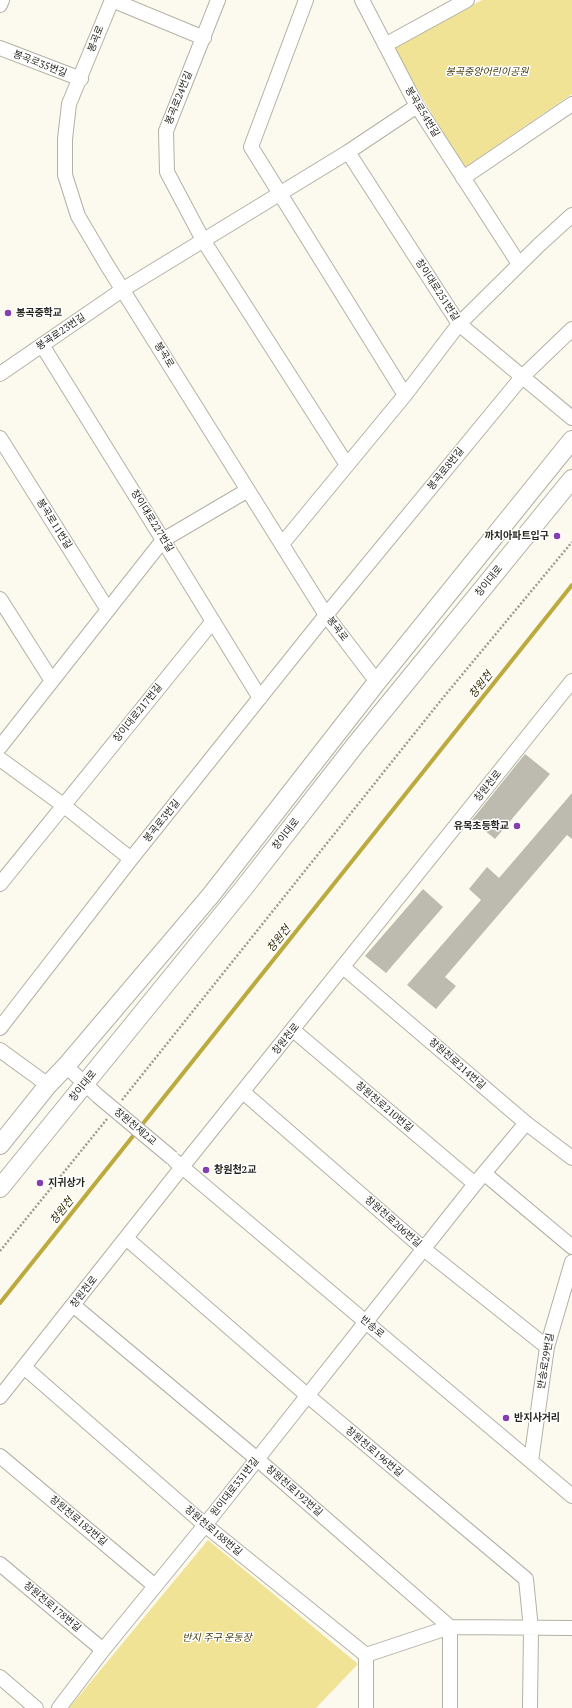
<!DOCTYPE html>
<html>
<head>
<meta charset="utf-8">
<style>
  body { margin:0 }
  canvas { display:block; background:#fcfaee }
</style>
</head>
<body>
<canvas width="572" height="1708"></canvas>
<script>
const ctx = document.querySelector('canvas').getContext('2d');
ctx.lineJoin = 'round';
function fillPath(path, color) { ctx.fillStyle = color; ctx.fill(path, 'evenodd'); }
const shape = rows => new Path2D(rows.map(r => 'M' + r).join(''));
function stroke(path, color, width, dash) { ctx.strokeStyle = color; ctx.lineWidth = width; ctx.lineCap = dash ? 'butt' : 'round'; ctx.setLineDash(dash || []); ctx.stroke(path); }
function label(font, color, halo, rows, align = 'center') {
  ctx.font = font + ' "PT Serif","Noto Sans KR",serif'; ctx.lineWidth = 3; ctx.setLineDash([]); ctx.textBaseline = 'middle'; ctx.strokeStyle = halo; ctx.fillStyle = color; for (const [text, x, y, turn = 0] of rows) {
    ctx.save(); ctx.translate(x, y); ctx.rotate((+turn || 0) * Math.PI / 180); ctx.textAlign = isNaN(turn) ? turn : align; if (halo) ctx.strokeText(text, 0, 0); ctx.fillText(text, 0, 0); ctx.restore();
  }
}
fillPath(shape([
  [482,0,572,0,572,94,464,168,393,48],
  [208,1540,358,1664,316,1708,69,1708]
]), '#f1e395');
stroke(shape([
  [0,1303,572,585]
]), '#bdaa3f', 4);
fillPath(shape([
  [525,754,550,774,495,839,472,820],
  [572,793,572,839,567,835,445,977,456,986,436,1009,407,985,481,900,469,889,487,867,499,878],
  [423,889,443,907,386,973,365,956]
]), '#bdbbaf');
const minor = shape([
  [112,0,69,104,65,139,65,175,78,216,107,265,326,615,377,682],
  [112,0,204,38],
  [218,0,166,131,167,172,203,240,347,465],
  [306,0,251,147,405,395],
  [362,0,417,106,519,264],
  [0,5,2,0],
  [385,45,467,0],
  [0,48,81,79],
  [348,152,459,324,572,418],
  [463,178,572,104],
  [42,345,163,540,260,698],
  [0,374,122,290,348,152,417,106],
  [0,438,108,610],
  [282,544,405,395,459,324,539,245,572,215],
  [0,599,52,681],
  [0,747,163,540,248,490],
  [0,759,63,805,131,859],
  [0,884,213,621],
  [343,967,526,1123,572,1158],
  [0,1028,131,859,326,615,522,377,572,329],
  [293,1030,475,1184],
  [0,1050,48,1085],
  [66,1066,98,1096],
  [243,1092,425,1250,547,1347],
  [175,1161,572,1496],
  [485,1174,572,1247],
  [126,1238,308,1396,526,1579,531,1629,530,1708],
  [73,1305,257,1459,450,1627,450,1708],
  [24,1367,205,1525,366,1655,366,1708],
  [0,1397,182,1167,572,681],
  [0,1456,155,1586],
  [531,1461,547,1347,572,1262],
  [0,1564,103,1650],
  [366,1655,450,1627,572,1628],
  [0,1677,36,1708],
  [59,1708,103,1650,205,1525,475,1184,526,1123]
]);
const major = shape([
  [0,1145,48,1085,66,1066,211,895,377,682,572,440],
  [0,1188,243,889,356,744,572,479]
]);
stroke(minor, '#b3b1a5', 16);
stroke(major, '#b3b1a5', 20);
stroke(shape([
  [122,1100,442,699,572,542],
  [0,1251,107,1119]
]), '#9d9c93', 2.5, [2, 2]);
stroke(minor, '#fff', 14);
stroke(major, '#fff', 18);
const minorBridge = shape([
  [98,1096,172,1158]
]);
stroke(minorBridge, '#b3b1a5', 16, []);
stroke(minorBridge, '#fff', 14);
for (const [x, y, r, color] of [
  [8,313,4,"#843eb1"],
  [557,536,4,"#843eb1"],
  [517,826,4,"#843eb1"],
  [206,1170,4,"#843eb1"],
  [40,1183,4,"#843eb1"],
  [506,1418,4,"#843eb1"]
]) { const dot = new Path2D(); dot.arc(x, y, r, 0, 2 * Math.PI); ctx.fillStyle = color; ctx.fill(dot); stroke(dot, '#fff', 1.5); }
label('10px', '#262621', '#fff', [
  ["봉곡로",96,39,-68],
  ["봉곡로35번길",40,64,21],
  ["봉곡로24번길",179,98,-68],
  ["봉곡로54번길",422,112,59],
  ["창이대로251번길",437,290,57],
  ["봉곡로23번길",61,332,-34],
  ["봉곡로",164,355,58],
  ["봉곡로8번길",446,469,-51],
  ["창이대로227번길",152,521,58],
  ["봉곡로11번길",54,524,58],
  ["창이대로",489,581,-51],
  ["봉곡로",337,629,53],
  ["창이대로217번길",138,713,-51],
  ["창원천로",488,786,-51],
  ["봉곡로3번길",162,821,-51],
  ["창이대로",286,834,-52],
  ["창원천로",286,1039,-51],
  ["창원천로214번길",457,1064,41],
  ["창이대로",83,1086,-51],
  ["창원천로210번길",384,1107,40],
  ["창원천제2교",135,1127,40],
  ["창원천로206번길",393,1222,41],
  ["창원천로",84,1292,-52],
  ["반송로",372,1327,40],
  ["반송로29번길",546,1361,-80],
  ["창원천로196번길",374,1452,40],
  ["원이대로331번길",235,1487,-52],
  ["창원천로192번길",294,1491,41],
  ["창원천로182번길",78,1521,40],
  ["창원천로188번길",213,1531,40],
  ["창원천로178번길",52,1607,40]
]);
label('italic 10px', '#3f3709', '#fff', [
  ["봉곡중앙어린이공원",487,72],
  ["반지 주구 운동장",217,1638]
]);
label('bold 10px', '#262621', '#fff', [
  ["봉곡중학교",16,313],
  ["까치아파트입구",549,536,"right"],
  ["유목초등학교",509,826,"right"],
  ["창원천2교",214,1170],
  ["지귀상가",48,1183],
  ["반지사거리",514,1418]
], 'left');
label('italic 11px', '#322a00', '#fff', [
  ["창원천",481,685,-51],
  ["창원천",279,939,-51],
  ["창원천",62,1211,-51]
]);
</script>
</body>
</html>
